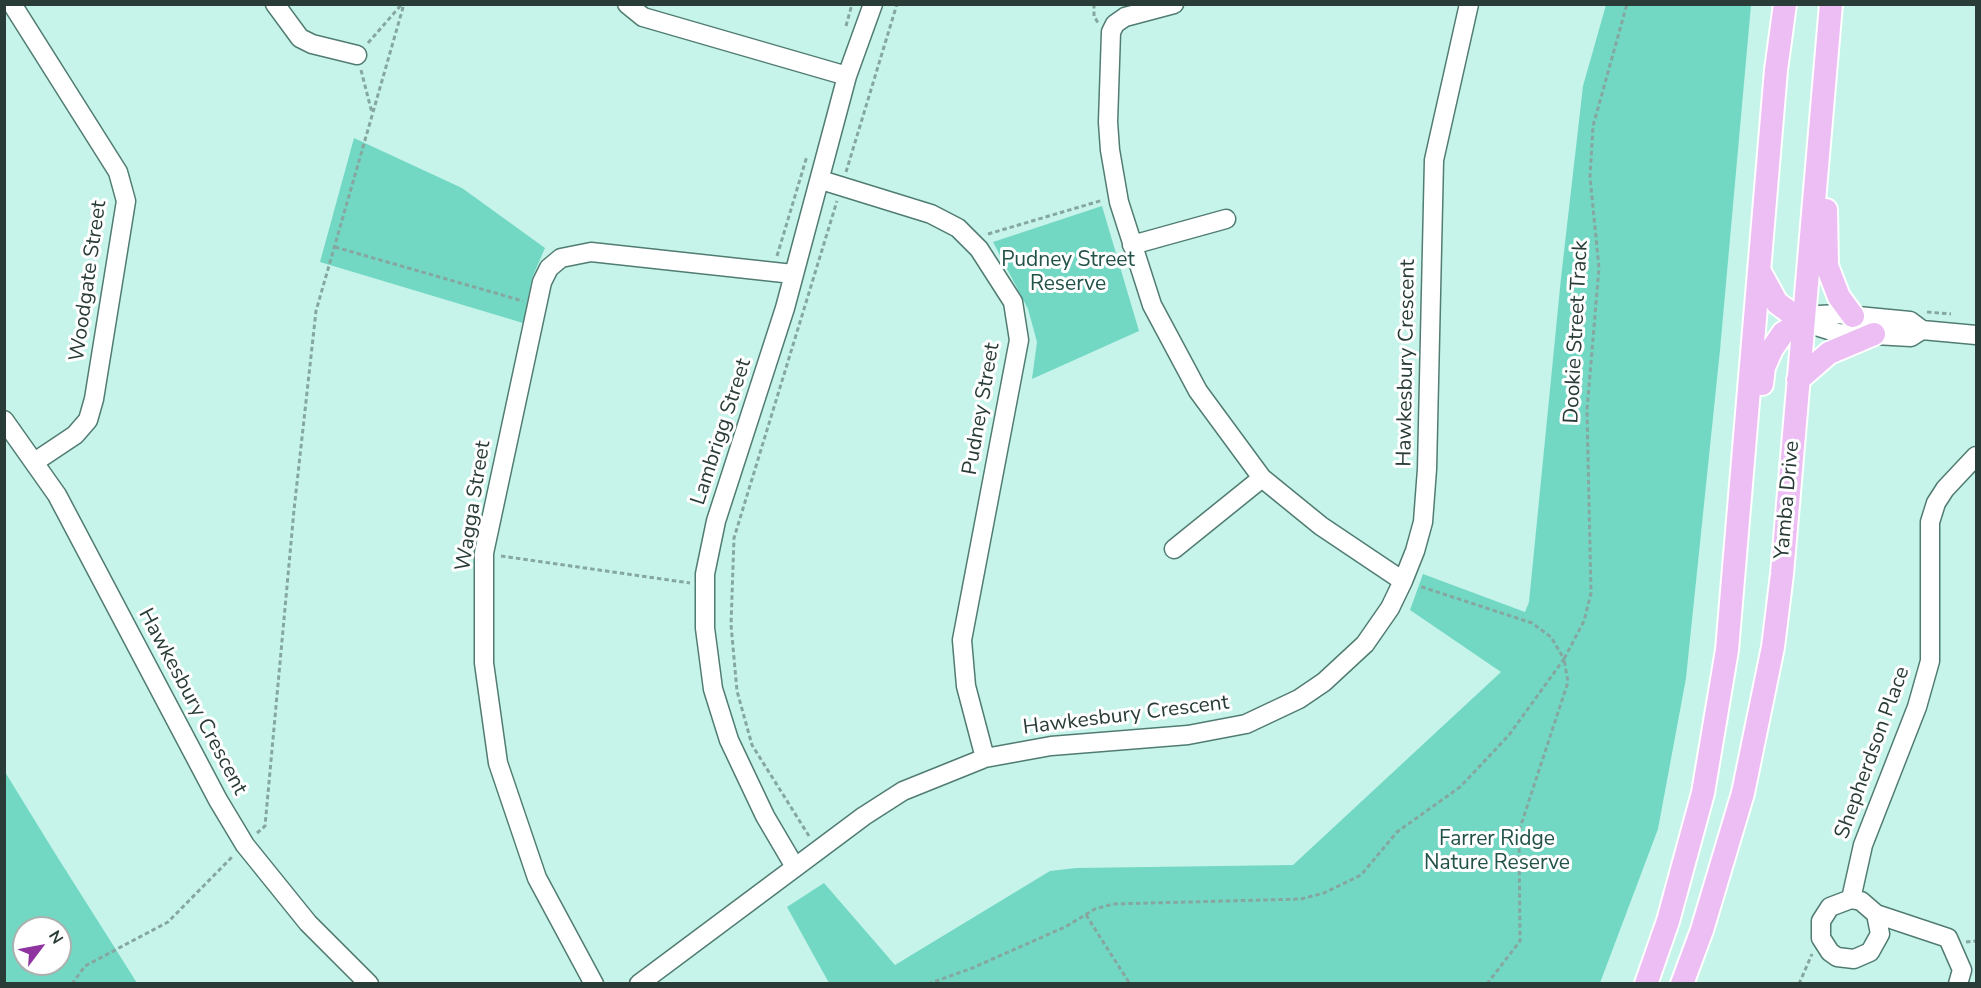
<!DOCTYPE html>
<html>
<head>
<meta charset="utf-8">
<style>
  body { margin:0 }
  #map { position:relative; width:1981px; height:988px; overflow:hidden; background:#c6f4ea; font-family:"Nunito Sans",sans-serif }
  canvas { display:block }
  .frame { position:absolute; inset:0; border:6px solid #2a3c38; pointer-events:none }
  .north { position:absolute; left:12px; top:916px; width:60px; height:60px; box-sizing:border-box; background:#fff; border:2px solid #aab1af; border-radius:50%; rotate:58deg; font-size:16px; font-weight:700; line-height:24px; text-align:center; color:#2a3c38 }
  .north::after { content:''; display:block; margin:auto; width:21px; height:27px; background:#8e339f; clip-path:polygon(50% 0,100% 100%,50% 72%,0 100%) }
</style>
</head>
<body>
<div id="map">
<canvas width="1981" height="988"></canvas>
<div class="frame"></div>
<div class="north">N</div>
</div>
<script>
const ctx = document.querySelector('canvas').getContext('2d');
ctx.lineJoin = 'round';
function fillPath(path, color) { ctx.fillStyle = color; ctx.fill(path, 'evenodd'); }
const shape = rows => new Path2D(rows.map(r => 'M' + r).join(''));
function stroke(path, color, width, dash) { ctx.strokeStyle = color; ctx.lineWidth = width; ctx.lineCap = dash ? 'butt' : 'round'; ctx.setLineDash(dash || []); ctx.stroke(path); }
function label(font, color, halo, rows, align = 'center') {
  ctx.font = font + ' "Nunito Sans",sans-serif'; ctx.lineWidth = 6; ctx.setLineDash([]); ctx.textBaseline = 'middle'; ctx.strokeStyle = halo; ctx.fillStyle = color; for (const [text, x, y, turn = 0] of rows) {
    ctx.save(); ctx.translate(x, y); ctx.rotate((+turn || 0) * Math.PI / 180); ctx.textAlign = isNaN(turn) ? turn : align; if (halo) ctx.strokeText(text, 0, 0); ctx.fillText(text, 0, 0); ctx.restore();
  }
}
fillPath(shape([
  [1606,5,1751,5,1720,350,1686,678,1658,829,1600,983,829,983,787,907,824,883,895,965,1050,871,1076,868,1293,865,1501,672,1410,610,1423,574,1525,612,1529,602,1561,278,1583,86],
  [354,138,462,188,545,248,532,278,523,323,320,262],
  [1102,206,1139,331,1032,379,1037,342,1028,309,993,242],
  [5,772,53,850,137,983,5,983],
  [24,928,60,928,60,964,24,964]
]), '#72d8c4');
const minor = shape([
  [12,4,118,172,126,201,94,399,88,420,75,435,36,461],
  [275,4,300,38,312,44,357,55],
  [627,4,643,17,847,76],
  [1174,4,1125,17,1115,24,1111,32,1108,122,1110,150,1119,202,1152,305,1198,391,1262,478,1321,526,1403,581],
  [821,180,931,214,958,228,979,249,1013,302,1019,340,962,640,966,686,985,758],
  [1132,245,1226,219],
  [1803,322,1838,333,1911,337,1922,330,1976,335],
  [1803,322,1819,315,1837,314,1910,321,1922,330],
  [4,420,57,495,218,800,245,845,308,923,369,984],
  [1174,549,1262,478],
  [795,867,765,816,729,740,713,689,705,628,705,574,716,521,785,308,847,76,873,4],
  [1851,899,1830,907,1821,921,1821,938,1830,952,1837,957,1854,959,1870,952,1880,934,1876,914],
  [594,984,537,878,498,763,484,663,484,553,542,282,549,268,561,258,591,252,793,274],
  [639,984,864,816,903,791,985,758,1051,746,1188,735,1246,724,1299,699,1324,682,1365,644,1390,608,1403,581,1415,551,1423,522,1427,469,1434,160,1469,4],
  [1958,984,1962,970,1948,938,1876,914,1861,901,1851,899,1863,845,1917,707,1930,661,1930,522,1936,503,1945,489,1976,456]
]);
const major = shape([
  [1826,210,1827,266,1839,297,1853,316],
  [1760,272,1777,303,1803,322],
  [1798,380,1829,353,1874,334],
  [1762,384,1764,367,1772,349,1783,333,1803,322],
  [1646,984,1668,921,1703,793,1727,650,1776,70,1785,4],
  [1682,984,1702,930,1743,793,1773,647,1782,574,1831,4]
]);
stroke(minor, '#517c72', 21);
stroke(major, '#fff', 26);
stroke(shape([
  [1094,4,1094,16,1098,23],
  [846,26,852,4],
  [368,43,402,4],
  [361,70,372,113],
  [846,172,897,4],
  [988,234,1103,200],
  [335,247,523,301],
  [777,256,807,156],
  [1927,312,1951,314],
  [501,556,690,583],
  [257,833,265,826,294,510,316,311,404,4],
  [809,836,752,745,737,691,731,625,734,538,837,201],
  [1086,915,1130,984],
  [1966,942,1976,941],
  [72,984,85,966,168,922,233,856],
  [928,984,970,969,1065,927,1095,909,1113,904,1301,899,1324,893,1361,875,1397,832,1460,787,1478,768,1509,735,1564,659,1551,637,1532,623,1419,586],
  [1487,984,1520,941,1519,831,1568,682,1564,659,1584,621,1591,593,1587,410,1599,268,1590,177,1593,126,1627,4],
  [1799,984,1812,954]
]), '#85a7a0', 3, [4.5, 3]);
stroke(minor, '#fff', 18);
stroke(major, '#ecbef4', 22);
label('21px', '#215148', '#fff', [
  ["Pudney Street",1068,261],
  ["Reserve",1068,285],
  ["Farrer Ridge",1497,840],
  ["Nature Reserve",1497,864]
]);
label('21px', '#2a3c38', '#fff', [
  ["Woodgate Street",89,281,-82],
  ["Dookie Street Track",1577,332,-87],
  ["Hawkesbury Crescent",1407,363,-89],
  ["Pudney Street",982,409,-80],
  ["Lambrigg Street",722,432,-72],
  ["Yamba Drive",1788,500,-85],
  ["Wagga Street",474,506,-81],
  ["Hawkesbury Crescent",192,702,62],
  ["Hawkesbury Crescent",1126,716,-7],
  ["Shepherdson Place",1873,753,-70]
]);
</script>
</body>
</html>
